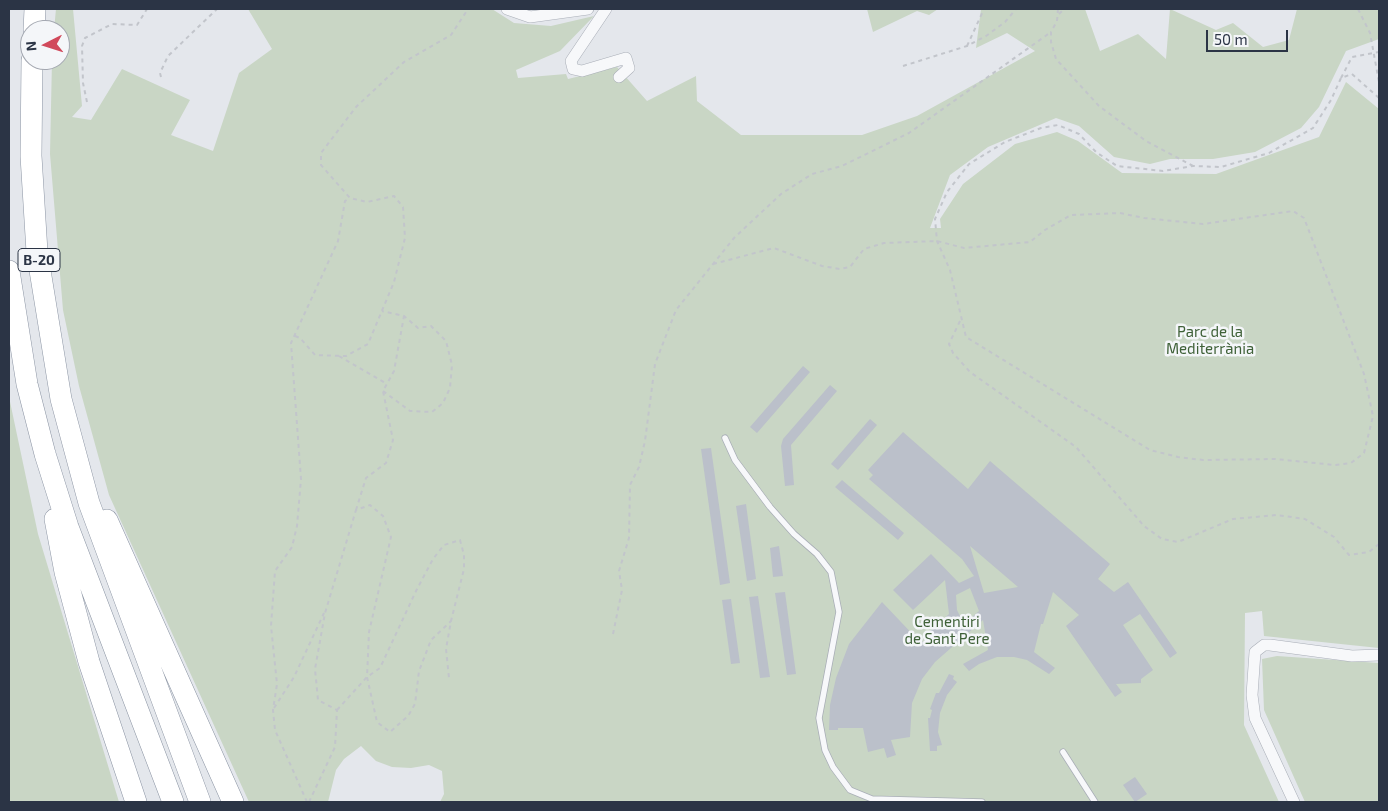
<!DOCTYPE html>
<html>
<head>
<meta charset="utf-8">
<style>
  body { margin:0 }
  #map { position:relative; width:1388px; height:811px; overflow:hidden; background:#e4e7ec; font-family:"Exo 2",sans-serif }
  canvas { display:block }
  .frame { position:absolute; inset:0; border:10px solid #2b3445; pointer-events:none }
  .north { position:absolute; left:20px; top:20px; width:50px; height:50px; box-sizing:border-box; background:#f4f6f9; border:1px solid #a4a8b1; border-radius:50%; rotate:265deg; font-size:14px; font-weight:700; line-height:20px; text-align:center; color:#2b3445 }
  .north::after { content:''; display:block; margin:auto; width:18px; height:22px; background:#d1495b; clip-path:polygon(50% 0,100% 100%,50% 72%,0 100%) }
  .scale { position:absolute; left:1206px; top:30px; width:82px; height:22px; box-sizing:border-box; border:2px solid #2b3445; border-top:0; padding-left:6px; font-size:15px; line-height:18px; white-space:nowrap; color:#2b3445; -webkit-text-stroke:4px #f4f6f9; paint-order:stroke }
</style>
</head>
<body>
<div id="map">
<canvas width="1388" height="811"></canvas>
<div class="frame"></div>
<div class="north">N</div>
<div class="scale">50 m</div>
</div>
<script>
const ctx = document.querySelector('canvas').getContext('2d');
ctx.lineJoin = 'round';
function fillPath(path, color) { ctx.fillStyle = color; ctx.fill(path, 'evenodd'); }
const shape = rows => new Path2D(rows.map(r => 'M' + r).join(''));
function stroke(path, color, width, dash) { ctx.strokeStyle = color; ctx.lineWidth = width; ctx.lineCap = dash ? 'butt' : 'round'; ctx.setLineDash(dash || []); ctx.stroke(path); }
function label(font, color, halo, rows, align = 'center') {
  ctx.font = font + ' "Exo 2",sans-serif'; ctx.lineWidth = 5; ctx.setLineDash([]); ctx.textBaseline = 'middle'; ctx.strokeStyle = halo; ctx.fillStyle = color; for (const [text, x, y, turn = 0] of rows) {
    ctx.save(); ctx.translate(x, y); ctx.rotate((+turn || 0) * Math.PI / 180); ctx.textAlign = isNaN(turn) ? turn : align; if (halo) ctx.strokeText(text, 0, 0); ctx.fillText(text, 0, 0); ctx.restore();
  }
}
fillPath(shape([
  [56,9,73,9,82,106,72,117,91,120,122,69,190,100,171,135,213,151,239,73,272,49,248,9,492,9,514,23,551,26,594,16,560,51,516,70,518,78,566,74,568,79,617,67,647,101,696,76,697,101,741,135,862,135,917,116,1035,51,1007,33,976,48,981,9,1085,9,1100,51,1138,34,1166,59,1170,9,1216,30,1233,23,1263,47,1289,40,1297,9,1379,9,1379,39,1346,51,1319,107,1301,128,1255,152,1213,159,1170,159,1150,164,1114,157,1079,126,1056,118,988,147,950,175,930,228,941,228,940,219,963,184,1015,144,1057,132,1078,141,1122,173,1216,174,1319,137,1346,82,1379,109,1379,648,1264,636,1262,611,1245,613,1244,725,1279,802,440,802,444,794,442,771,429,765,411,768,392,767,376,761,361,746,344,759,336,770,328,802,249,802,109,495,79,386,63,310,50,154,52,60,60,60,60,30,54,30],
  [867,9,938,9,929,15,917,11,873,32],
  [9,397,38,534,119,802,9,802],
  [1277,656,1379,663,1379,802,1305,802,1264,710,1262,659]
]), '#c9d6c5');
fillPath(shape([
  [803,366,810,372,757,433,750,427],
  [830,385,837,391,791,445,794,485,785,486,781,446,783,439],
  [870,419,877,425,838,470,831,464],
  [903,432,968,489,990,461,1110,564,1098,579,1114,592,1128,582,1177,653,1170,658,1140,614,1123,625,1153,670,1141,679,1141,683,1116,684,1122,692,1115,697,1066,626,1079,615,1053,592,1043,624,1041,624,1034,652,1055,668,1049,674,1027,660,1014,657,997,657,979,664,969,671,963,664,988,650,983,620,935,662,922,679,912,703,910,737,891,740,896,755,887,758,884,748,868,752,863,728,838,728,838,730,829,730,830,705,836,678,849,644,882,602,919,641,920,639,923,642,932,633,930,631,949,614,945,580,913,610,893,590,931,554,959,583,974,576,962,559,869,479,873,475,868,470],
  [970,546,1018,587,984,593],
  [970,588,979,611,964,624,957,610,956,595],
  [711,448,730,583,720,585,701,449],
  [842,480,904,533,898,540,835,487],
  [746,504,756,579,747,581,736,506],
  [779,546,783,576,773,577,770,548],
  [785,592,796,674,787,675,775,593],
  [758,596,770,677,760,678,749,597],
  [731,599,740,663,731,664,722,600],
  [949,674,954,676,953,679,957,682,947,695,940,713,938,732,942,745,937,746,937,751,930,751,928,718,930,718,932,710,930,709,936,693,939,693],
  [1135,777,1147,794,1135,802,1123,785]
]), '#bbc0ca');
const service = shape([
  [725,438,735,460,770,507,794,534,817,554,831,572,839,612,819,718,825,750,833,767,850,790,872,799,982,802],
  [1063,752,1095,802]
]);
const minor = shape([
  [507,9,530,17,588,9],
  [606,9,571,61,573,69,582,71,626,58,629,68,619,77],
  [1294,802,1255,718,1252,695,1255,652,1264,645,1270,645,1352,656,1379,655]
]);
const motorway = shape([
  [34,30,35,9],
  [32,60,31,156,37,252,61,399,89,503,200,802],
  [9,271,27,384,45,454,68,527,173,802],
  [55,519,65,572,89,662,136,802],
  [107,520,233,802]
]);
stroke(service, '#a9aeb7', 7);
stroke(minor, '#a9aeb7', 12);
stroke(motorway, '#8b94a3', 22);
stroke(shape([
  [1058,9,1057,21,1051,32,1051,42,1056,59,1099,106,1146,141,1193,166],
  [1358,9,1370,33,1379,82],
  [1059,14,1064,9],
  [967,46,984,9],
  [903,66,967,46,986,36,1005,22,1016,9],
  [161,77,160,73,168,56,217,9],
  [1341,78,1352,57,1379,52],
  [87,102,83,83,82,46,85,38,112,24,137,25,147,9],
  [713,264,774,248,822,266,840,269,850,267,864,249,884,243,937,241,964,248,1030,242,1045,230,1071,215,1120,213,1144,218,1203,224,1293,211,1304,218,1364,374,1373,416,1364,453,1351,463,1335,465,1275,459,1203,460,1178,457,1150,450,966,337,950,270,937,241,935,219,947,192,969,164,1005,142,1041,128,1058,125,1079,134,1096,152,1117,166,1163,171,1193,166,1221,167,1269,153,1313,128,1331,100,1341,78,1352,74,1379,98],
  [960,321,949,344,953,353,970,372,1076,447,1144,526,1162,539,1178,542,1233,519,1277,515,1305,519,1334,537,1349,555,1369,552,1379,544],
  [295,336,300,338,315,355,346,356,368,344,394,282,405,238,403,207,394,196,367,202,350,198,321,165,321,153,356,107,404,62,451,35,468,9],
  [339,356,387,384],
  [383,391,410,411,432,412,443,403,450,388,452,365,446,341,431,326,418,328,404,316],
  [356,510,366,478,386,463,393,440,383,391,394,371,404,316,382,311],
  [613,634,622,590,619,571,629,538,630,485,639,467,645,441,655,364,676,310,734,238,781,194,812,174,842,166,909,133,1051,32],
  [274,708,294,677,324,613],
  [337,710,367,677,380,668,416,591,433,559,444,545,460,540,464,555,464,569,451,621,446,649,449,678],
  [307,802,275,730,273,710,277,684,271,626,275,571,292,547,297,526,301,479,291,343,338,241,345,201,350,198],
  [309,802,335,747,337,710,318,700,315,669,325,613,356,510,370,505,383,516,391,537,369,632,367,677,377,722,390,732,408,716,415,704,419,671,431,640,451,621]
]), '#c2c5cb', 2, [4, 4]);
stroke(service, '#f7f8fa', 5.5);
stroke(minor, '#f7f8fa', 11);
stroke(motorway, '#fff', 21);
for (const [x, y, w] of [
  [39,260,42]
]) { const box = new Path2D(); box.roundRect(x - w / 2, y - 11.5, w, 23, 4); ctx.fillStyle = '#f4f6f9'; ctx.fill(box); stroke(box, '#2b3445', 1); }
label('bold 14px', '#2b3445', null, [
  ["B-20",39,260]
]);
label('15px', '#3f6138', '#f4f6f9', [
  ["Parc de la",1210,332],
  ["Mediterrània",1210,349],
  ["Cementiri",947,622],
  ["de Sant Pere",947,639]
]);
</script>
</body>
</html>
